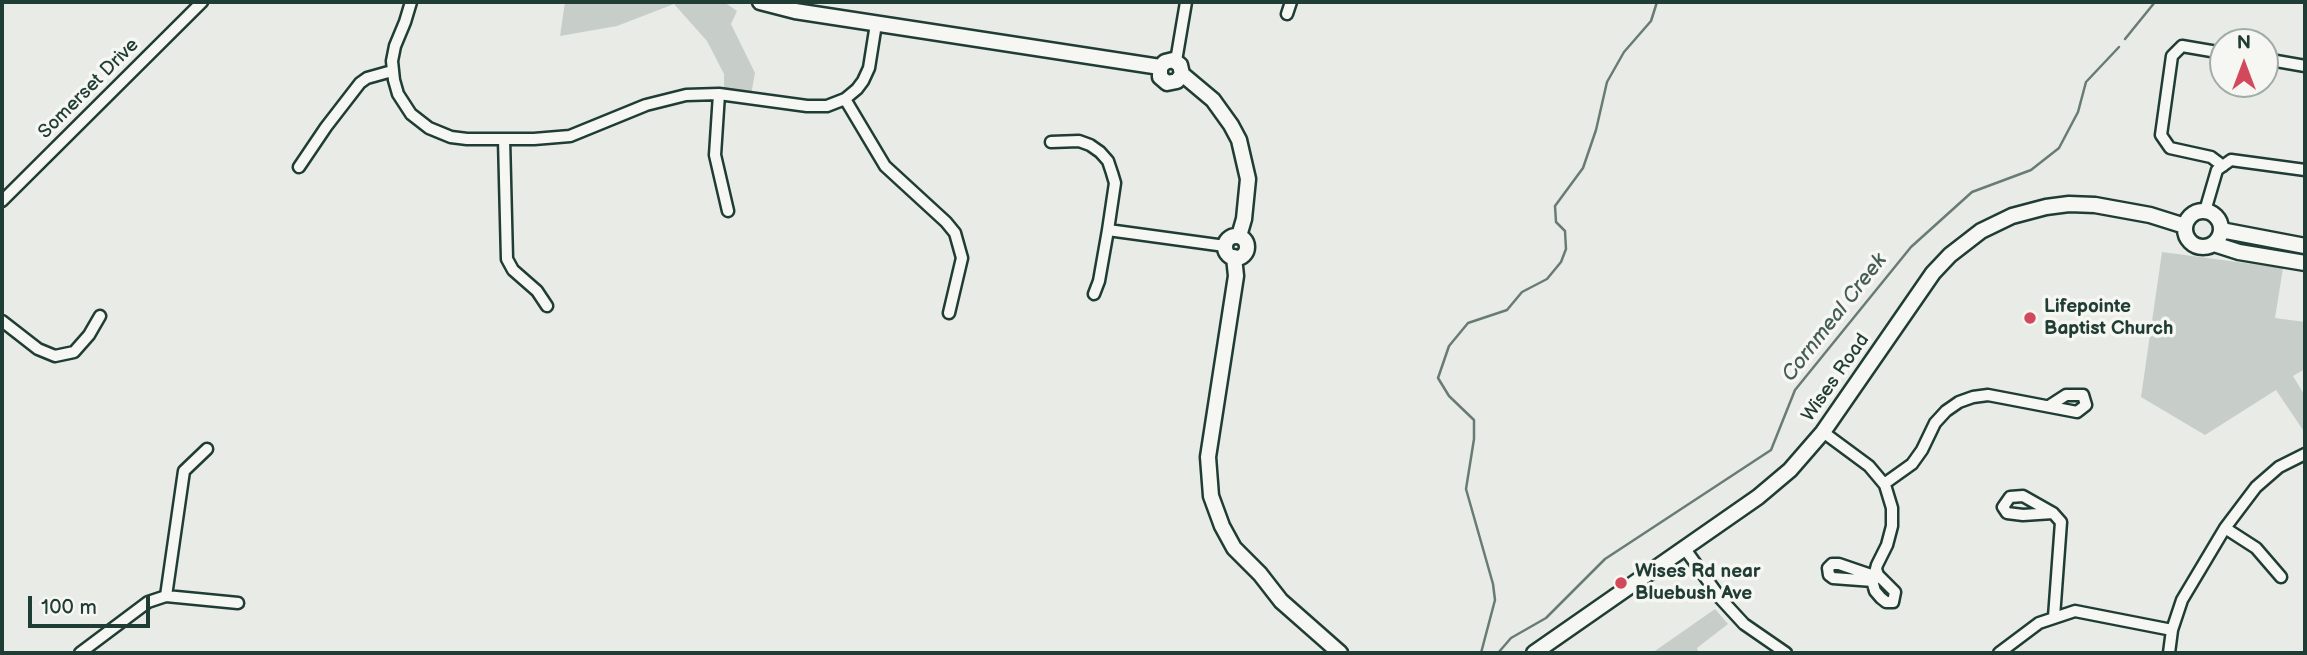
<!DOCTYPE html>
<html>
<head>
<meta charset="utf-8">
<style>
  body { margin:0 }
  #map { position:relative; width:2307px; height:655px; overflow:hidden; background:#e9ebe7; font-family:"Balsamiq Sans",sans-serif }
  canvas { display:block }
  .frame { position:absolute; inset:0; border:4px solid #1f3d34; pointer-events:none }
  .north { position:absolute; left:2209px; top:28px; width:70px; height:70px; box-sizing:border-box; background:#f6f6f2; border:2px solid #a0aca6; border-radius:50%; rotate:0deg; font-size:19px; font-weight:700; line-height:28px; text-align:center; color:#1f3d34 }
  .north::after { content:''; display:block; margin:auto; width:24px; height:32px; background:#d1495b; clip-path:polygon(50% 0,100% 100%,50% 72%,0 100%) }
  .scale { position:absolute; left:28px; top:596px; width:122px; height:32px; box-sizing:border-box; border:4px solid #1f3d34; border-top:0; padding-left:9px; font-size:21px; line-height:24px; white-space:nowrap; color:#1f3d34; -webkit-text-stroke:5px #f6f6f2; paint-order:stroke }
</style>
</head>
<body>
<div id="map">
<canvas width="2307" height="655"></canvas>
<div class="frame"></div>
<div class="north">N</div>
<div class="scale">100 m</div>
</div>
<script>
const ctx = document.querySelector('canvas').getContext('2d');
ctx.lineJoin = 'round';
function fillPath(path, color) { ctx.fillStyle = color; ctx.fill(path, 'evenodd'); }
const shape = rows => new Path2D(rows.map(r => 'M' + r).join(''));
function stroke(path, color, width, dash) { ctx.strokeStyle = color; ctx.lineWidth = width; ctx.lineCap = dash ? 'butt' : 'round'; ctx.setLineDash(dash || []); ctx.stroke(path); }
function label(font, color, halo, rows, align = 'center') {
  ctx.font = font + ' "Balsamiq Sans",sans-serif'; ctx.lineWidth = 7; ctx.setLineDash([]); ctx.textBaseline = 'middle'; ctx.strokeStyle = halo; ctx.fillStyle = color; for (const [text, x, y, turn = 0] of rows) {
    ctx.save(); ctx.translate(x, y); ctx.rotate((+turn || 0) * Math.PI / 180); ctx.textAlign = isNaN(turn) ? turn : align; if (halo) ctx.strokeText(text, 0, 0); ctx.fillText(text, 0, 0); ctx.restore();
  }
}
fillPath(shape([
  [565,2,724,2,737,11,731,24,755,73,751,95,724,90,724,74,707,41,674,4,617,26,560,36],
  [2162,252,2283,268,2275,318,2305,322,2305,369,2293,376,2305,396,2305,433,2276,390,2205,435,2141,397],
  [1715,609,1728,624,1697,648,1699,653,1652,653]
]), '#c7cec9');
stroke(shape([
  [2125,39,2155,2],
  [1481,653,1495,600,1493,584,1466,489,1474,439,1474,420,1449,396,1438,378,1449,346,1468,323,1507,310,1522,292,1547,279,1561,262,1566,249,1565,231,1556,222,1555,206,1583,168,1596,130,1607,82,1624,52,1651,21,1657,2],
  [1498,653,1511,638,1546,618,1605,559,1771,450,1795,390,1911,247,1972,192,2031,170,2059,148,2078,112,2086,82,2119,47]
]), '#687c75', 2.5);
const street = shape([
  [411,2,405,22,395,46,392,61,394,80,398,94,411,114,429,128,451,137,467,139,534,139,570,136,646,105,686,95,719,94,807,106,827,106,845,99,857,89,863,81,869,68,876,24],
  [1287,14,1291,2],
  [2265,59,2305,66],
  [1176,61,1186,2],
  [719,94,715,155,728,211],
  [845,99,885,166,946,222,955,233,962,258,949,313],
  [504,139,507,259,513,270,537,291,547,306],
  [1051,142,1079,141,1090,145,1100,152,1108,161,1112,173,1115,183,1108,230,1099,281,1094,294],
  [2223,166,2211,157,2170,148,2161,135,2172,56,2182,46,2223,53],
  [299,167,326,127,360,83,367,78,392,71],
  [2,201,202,2],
  [2205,211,2217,170,2231,160,2305,170],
  [1108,230,1225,246],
  [2,321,38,349,55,356,74,352,89,335,100,316],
  [1823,432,1869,466,1885,485,1892,508,1892,526,1887,545,1877,565,1874,576,1873,584,1875,591,1881,598,1886,602,1893,602,1895,592,1878,575,1876,569],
  [1884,484,1912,464,1922,450,1935,423,1946,411,1959,402,1973,397,1988,395,2077,412,2086,405,2083,395,2066,395,2049,406],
  [2053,513,2023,515,2007,513,2003,507,2010,497,2023,496,2053,513,2061,522,2054,617],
  [2225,528,2256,548,2281,577],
  [1685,549,1721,599,1744,624,1786,653],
  [1873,581,1833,578,1829,575,1828,568,1832,564,1839,564,1880,578],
  [166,596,184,471,207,449],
  [80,653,148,602,166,596,238,603],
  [1999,653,2039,623,2075,611,2172,630],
  [2169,653,2172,630,2182,600,2225,528,2256,487,2279,467,2305,454]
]);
const secondary = shape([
  [760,2,795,11,1160,67],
  [1160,67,1160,77,1167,83,1177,81,1182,74],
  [1160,67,1165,62,1173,60,1180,65,1182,74],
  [1182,74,1213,100,1231,125,1239,140,1248,179,1244,219,1239,236],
  '2185 229a18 18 0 1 1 36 0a18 18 0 1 1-36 0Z',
  [2221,230,2305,246],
  '1225 247a11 11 0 1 1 22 0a11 11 0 1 1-22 0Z',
  [2214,244,2239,252,2305,263],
  [1234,257,1236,276,1208,457,1211,496,1222,526,1234,548,1260,574,1281,601,1340,653],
  [1534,653,1758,497,1790,470,1823,432,1933,273,1950,255,1981,231,2012,216,2046,207,2069,204,2095,205,2150,215,2185,226]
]);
stroke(street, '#1f3d34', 15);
stroke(secondary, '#1f3d34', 19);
stroke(street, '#f6f6f2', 10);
stroke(secondary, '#f6f6f2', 14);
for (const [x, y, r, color] of [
  [2030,318,7,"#d1495b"],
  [1621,583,7,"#d1495b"]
]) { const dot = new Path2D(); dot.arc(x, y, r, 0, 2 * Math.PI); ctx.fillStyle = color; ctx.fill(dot); stroke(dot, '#f6f6f2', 2.5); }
label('19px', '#1f3d34', '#f6f6f2', [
  ["Somerset Drive",89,89,-45],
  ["Wises Road",1836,378,-55]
]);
label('bold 19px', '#1f3d34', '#f6f6f2', [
  ["Lifepointe",2044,307],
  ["Baptist Church",2044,329],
  ["Wises Rd near",1635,572],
  ["Bluebush Ave",1635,594]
], 'left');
label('italic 21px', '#445c54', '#f6f6f2', [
  ["Cornmeal Creek",1835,318,-52]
]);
</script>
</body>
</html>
